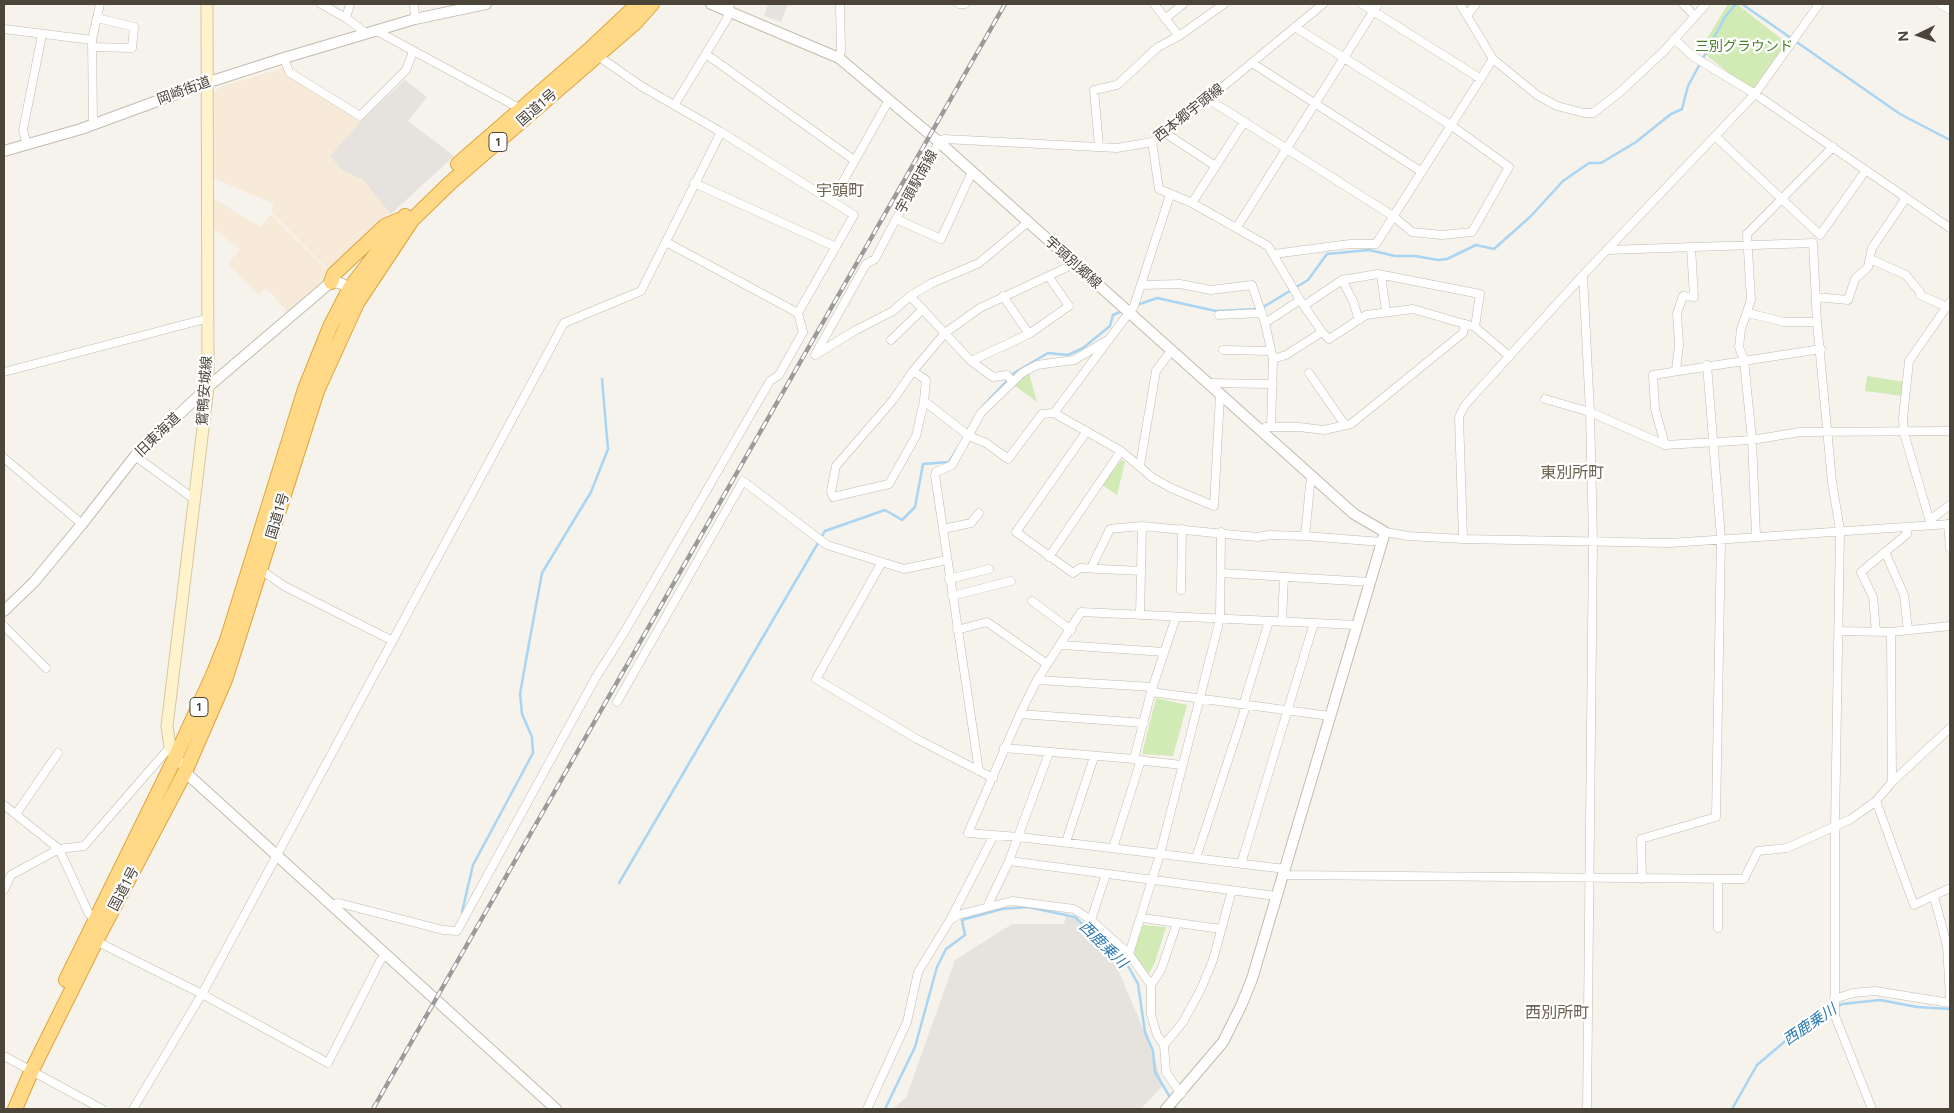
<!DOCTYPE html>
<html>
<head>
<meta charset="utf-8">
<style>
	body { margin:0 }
	#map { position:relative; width:1954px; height:1113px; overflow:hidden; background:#f6f3ec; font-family:Figtree,sans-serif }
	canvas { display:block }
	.frame { position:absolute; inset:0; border:5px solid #4b4439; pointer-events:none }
	.north { position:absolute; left:1894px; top:10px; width:50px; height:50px; -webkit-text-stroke:4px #fff; paint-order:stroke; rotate:266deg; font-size:14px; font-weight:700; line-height:20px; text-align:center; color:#4b4439 }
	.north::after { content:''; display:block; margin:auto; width:18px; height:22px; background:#4b4439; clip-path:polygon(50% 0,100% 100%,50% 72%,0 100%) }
</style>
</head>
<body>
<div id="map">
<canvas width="1954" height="1113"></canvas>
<div class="frame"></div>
<div class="north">N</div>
</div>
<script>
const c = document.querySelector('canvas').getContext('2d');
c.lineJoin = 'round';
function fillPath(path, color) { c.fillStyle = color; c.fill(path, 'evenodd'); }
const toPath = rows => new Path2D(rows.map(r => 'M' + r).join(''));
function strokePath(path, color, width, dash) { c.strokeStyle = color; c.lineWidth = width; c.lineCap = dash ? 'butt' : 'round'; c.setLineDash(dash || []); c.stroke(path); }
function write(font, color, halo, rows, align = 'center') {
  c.font = font + ' Figtree,"Noto Sans JP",sans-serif'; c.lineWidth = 4.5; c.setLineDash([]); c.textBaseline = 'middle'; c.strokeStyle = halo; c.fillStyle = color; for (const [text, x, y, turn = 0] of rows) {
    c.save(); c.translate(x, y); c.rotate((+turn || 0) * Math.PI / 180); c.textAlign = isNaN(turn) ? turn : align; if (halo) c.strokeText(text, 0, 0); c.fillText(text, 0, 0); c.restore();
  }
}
fillPath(toPath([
	[283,68,286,74,360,122,330,156,342,170,363,180,391,214,331,272,271,212,274,204,213,178,211,98,219,87],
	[211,197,260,227,271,215,328,271,322,277,324,281,289,313,266,288,258,295,228,264,240,249,211,227]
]), '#f7ead8');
fillPath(toPath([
	[405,80,427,97,408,121,454,156,391,214,363,180,342,170,330,156,360,122],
	[1066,915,1075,917,1108,946,1149,1043,1163,1085,1141,1109,892,1109,906,1098,955,960,1012,924,1064,924]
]), '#e6e2dd');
fillPath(toPath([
	[1728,4,1737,4,1789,45,1755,94,1700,50],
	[1029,373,1037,402,1014,385],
	[1867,376,1905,382,1903,396,1865,391],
	[1121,460,1125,462,1117,495,1102,485],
	[1156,698,1187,705,1173,756,1142,754],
	[1143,925,1166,927,1155,962,1149,974,1132,956]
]), '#d2eab5');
fillPath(toPath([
	[768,4,788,4,781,22,764,16]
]), '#e5e3e0');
strokePath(toPath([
	[1742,4,1900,114,1950,140],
	[1137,305,1157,298,1216,311,1260,309,1308,280,1327,254,1369,250,1395,256,1415,256,1438,260,1447,259,1476,245,1494,249,1531,216,1563,181,1589,163,1601,163,1636,142,1671,114,1682,109,1688,86,1725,17,1736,4],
	[983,406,1014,373,1048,353,1068,355,1083,348,1110,326,1113,315,1122,311],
	[619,883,825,531,885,510,902,520,915,507,923,464,949,462,957,449],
	[462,912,473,865,533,753,532,737,522,714,520,694,528,649,542,573,591,492,608,449,602,379],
	[1173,1104,1176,1109],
	[885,1109,915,1047,937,967,946,949,965,935,962,920,1002,909,1028,907,1075,917,1128,966,1138,984,1145,1032,1153,1051,1155,1072,1171,1099],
	[1732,1109,1757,1065,1790,1037,1842,1004,1880,1000,1917,1007,1950,1009]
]), '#a9d4f2', 2.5);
const minor = toPath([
	[321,4,346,18,366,33],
	[414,4,415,19],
	[959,4,965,4],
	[1154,4,1179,36],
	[1362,4,1481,79],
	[1460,4,1493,59,1537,95,1557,106,1584,113,1593,113,1619,93,1664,51,1706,4],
	[1683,4,1695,16],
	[1940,4,1950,10],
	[1467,15,1476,4],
	[346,18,350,4],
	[1165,19,1183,4],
	[4,29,92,40],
	[375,30,521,109],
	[1674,39,1694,57,1755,94,1950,228],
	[92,47,132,48,134,27,97,18],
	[706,54,854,160],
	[284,58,289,72,360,116,406,70,413,52],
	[839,58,841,51,840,4],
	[1252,63,1422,172],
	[1208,99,1393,216,1412,232,1442,235,1472,232,1509,167,1452,126,1295,27],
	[675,104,727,19,730,4],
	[93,124,92,40,100,4],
	[1165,133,1214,165],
	[1715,136,1820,235,1866,170],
	[1152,142,1159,189,1192,203,1268,246,1300,300,1322,332,1329,339,1366,315,1413,309,1475,327,1509,356],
	[27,145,23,130,42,35],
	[1099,146,1094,90,1117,85,1158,47,1179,36,1224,4],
	[972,172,941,239,896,219,939,142,944,139,1117,148,1152,142,1208,99,1323,4],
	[694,183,836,247],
	[832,201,889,100],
	[1192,203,1244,122],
	[896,219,875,259,866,264,815,355,856,330,893,311,910,296],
	[1237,227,1378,4],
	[666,242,798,313],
	[1607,250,1813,243,1817,322,1832,482,1840,530,1835,827,1835,1016,1872,1109],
	[1274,254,1350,244,1376,244,1493,59],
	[1870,259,1906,275,1920,292,1920,295,1947,307],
	[1381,275,1386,311],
	[1583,275,1590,412,1593,541,1587,1109],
	[1342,280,1353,301,1359,320],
	[1142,285,1180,284,1211,290,1252,285,1265,323,1273,359,1271,427],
	[1003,296,1029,334],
	[1816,297,1848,300,1855,279,1868,267,1872,248,1906,198],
	[1305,305,1342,280,1378,274,1480,294,1475,327],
	[1748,313,1784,322,1817,322],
	[1219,315,1262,313],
	[1265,323,1300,300],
	[891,340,923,309],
	[1223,350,1271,351],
	[1273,359,1286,355,1322,332],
	[971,361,1029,334,1069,306,1049,277],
	[1676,370,1679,345,1677,313,1683,296,1694,297,1691,247],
	[913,371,926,380,924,401,916,436,889,484,833,497,831,491,836,466,893,400,913,371,945,333,980,308,1074,264],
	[4,372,209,318],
	[1309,373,1345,425],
	[1012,381,1007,375,993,377,971,361,910,296,932,283,979,263,1027,223],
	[1208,383,1273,384],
	[1545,399,1590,412,1665,445,1752,440,1800,432,1950,431],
	[924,401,969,436,986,443,1008,459,1042,414,1054,413,1121,451,1153,478,1171,488,1214,506,1220,395],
	[1054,413,1134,306,1170,195],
	[1266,427,1299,427,1324,430,1351,424,1463,333,1465,324],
	[1087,431,1016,532,1073,573,1080,568,1141,571],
	[1665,445,1655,409,1653,375,1821,349],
	[135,456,194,499],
	[4,458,82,524],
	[1140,465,1156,371,1171,351],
	[1930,520,1950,505],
	[1948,524,1950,548],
	[1931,525,1904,433,1903,418,1909,361,1950,302],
	[943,529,971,523,979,513],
	[1385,532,1408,536,1463,539,1670,543,1950,524],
	[1756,535,1752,440,1744,360,1739,347,1741,329,1751,300,1747,234,1833,147],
	[1305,536,1311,476],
	[1463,539,1459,417,1465,405,1583,275,1755,94,1819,4],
	[1885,552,1904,595,1908,630],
	[1049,557,1121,451],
	[882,562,816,679,917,739,993,778],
	[1091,568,1110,529,1119,528,1142,526,1257,537,1270,535,1305,536,1382,542],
	[261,570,284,586,393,641],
	[1221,573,1370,582],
	[949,579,989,569],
	[1181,590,1182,529],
	[952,596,1011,581],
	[1032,601,1071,630],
	[1140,615,1142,526],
	[1282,622,1284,577],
	[4,626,46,668],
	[957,630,987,622,1047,664],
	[1839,631,1891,632,1892,782],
	[1876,632,1873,597,1861,572,1907,534,1906,527],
	[1891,632,1950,626],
	[1062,645,1164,652],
	[1037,680,1153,687],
	[1151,692,1330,716],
	[617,702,743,481,827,545,904,569,947,560],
	[1020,714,1144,723],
	[1004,748,1134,759,1151,692,1176,617],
	[1136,760,1182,765],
	[979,771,935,475,936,472,952,465,981,413,1022,373,1037,365,1074,360,1108,340],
	[1876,801,1914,905,1950,888],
	[4,805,59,849,89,914,96,920],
	[16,814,58,753],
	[1066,842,1094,757],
	[1113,848,1141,760],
	[1196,858,1244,712,1245,699,1269,621],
	[1009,861,1276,896],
	[1241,864,1314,623],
	[1285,869,1019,837,968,833,1020,714,1037,680,1081,612,1357,625],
	[1283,875,1744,879,1758,851,1787,848,1851,819,1876,801,1892,782,1950,728],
	[1642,879,1641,839,1716,817,1721,538,1707,365],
	[1718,880,1718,928],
	[4,890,11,875,59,849,84,846,170,747],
	[1934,897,1947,945],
	[331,905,339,903,443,930,457,931,596,677,625,631,770,381,779,375,803,332,798,313,854,215,721,132,641,86,598,56],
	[987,907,1009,861,1049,753],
	[1142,918,1221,929],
	[950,920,958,915,1012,901,1074,909,1091,920,1129,954,1151,985,1151,1014,1157,1035,1164,1045,1166,1072,1181,1094],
	[1091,920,1106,874],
	[96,941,202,994,328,1063,380,961,385,955],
	[1950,945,1947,945,1950,998],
	[1129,954,1160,854,1220,619,1221,532],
	[1151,985,1161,970,1177,923],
	[1834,999,1853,993,1875,991,1950,1003],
	[1164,1045,1183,1022,1201,989,1213,960,1232,890],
	[4,1056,102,1109],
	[133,1109,202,994,564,323,641,291,721,132],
	[867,1109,907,1022,918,972,950,920,994,835]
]);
const tertiary = toPath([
	[711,4,839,58,939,142,1354,514,1385,532,1252,979,1241,1006,1223,1042,1166,1109],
	[4,151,81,129,206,83,284,58,415,19,486,4],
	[4,611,34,582,82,524,135,456,208,387,331,282,340,283,355,291],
	[185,772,556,1109]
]);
const secondary = toPath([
	[179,762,170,747,167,726,208,387,207,4]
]);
const trunk = toPath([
	[458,164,589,50,638,4],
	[331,282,334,274,385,226,399,220],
	[66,980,176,756,213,675,227,640,305,389,330,327,350,288,405,216],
	[15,1109,32,1070,96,941,185,772,225,680,317,391,357,303,412,220,450,183,635,23,652,4]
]);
strokePath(minor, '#c2bbae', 9);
strokePath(tertiary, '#c2bbae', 12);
strokePath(secondary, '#d6c79b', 13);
strokePath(trunk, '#e0a43c', 16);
strokePath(minor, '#fff', 8);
strokePath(tertiary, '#fff', 10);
strokePath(secondary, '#fff3cd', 11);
strokePath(trunk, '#ffd985', 14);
const rail = toPath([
	[373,1109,1005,4]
]);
strokePath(rail, '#9a9a9a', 4.5);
strokePath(rail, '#fff', 2.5, [8]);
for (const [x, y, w] of [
	[498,142,18],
	[199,707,18]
]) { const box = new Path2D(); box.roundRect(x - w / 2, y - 9.5, w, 19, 4); c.fillStyle = '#fff'; c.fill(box); strokePath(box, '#4b4439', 1); }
write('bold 12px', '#4b4439', null, [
	["1",498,142],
	["1",199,707]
]);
write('14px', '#4a7f2a', '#fff', [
	["三別グラウンド",1744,47]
]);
write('14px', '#4b4439', '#fff', [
	["岡崎街道",184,91,-20],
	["国道1号",537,108,-41],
	["西本郷宇頭線",1189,113,-38],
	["宇頭駅南線",917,182,-61],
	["宇頭別郷線",1073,263,42],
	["鴛鴨安城線",205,391,-86],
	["旧東海道",158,435,-44],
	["国道1号",278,516,-73],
	["国道1号",124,889,-62]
]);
write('italic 15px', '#2e7ab2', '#fff', [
	["西鹿乗川",1103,945,44],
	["西鹿乗川",1810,1025,-34]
]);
write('16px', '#6e6250', '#fff', [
	["宇頭町",840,191],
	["東別所町",1572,473],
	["西別所町",1557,1013]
]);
</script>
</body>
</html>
